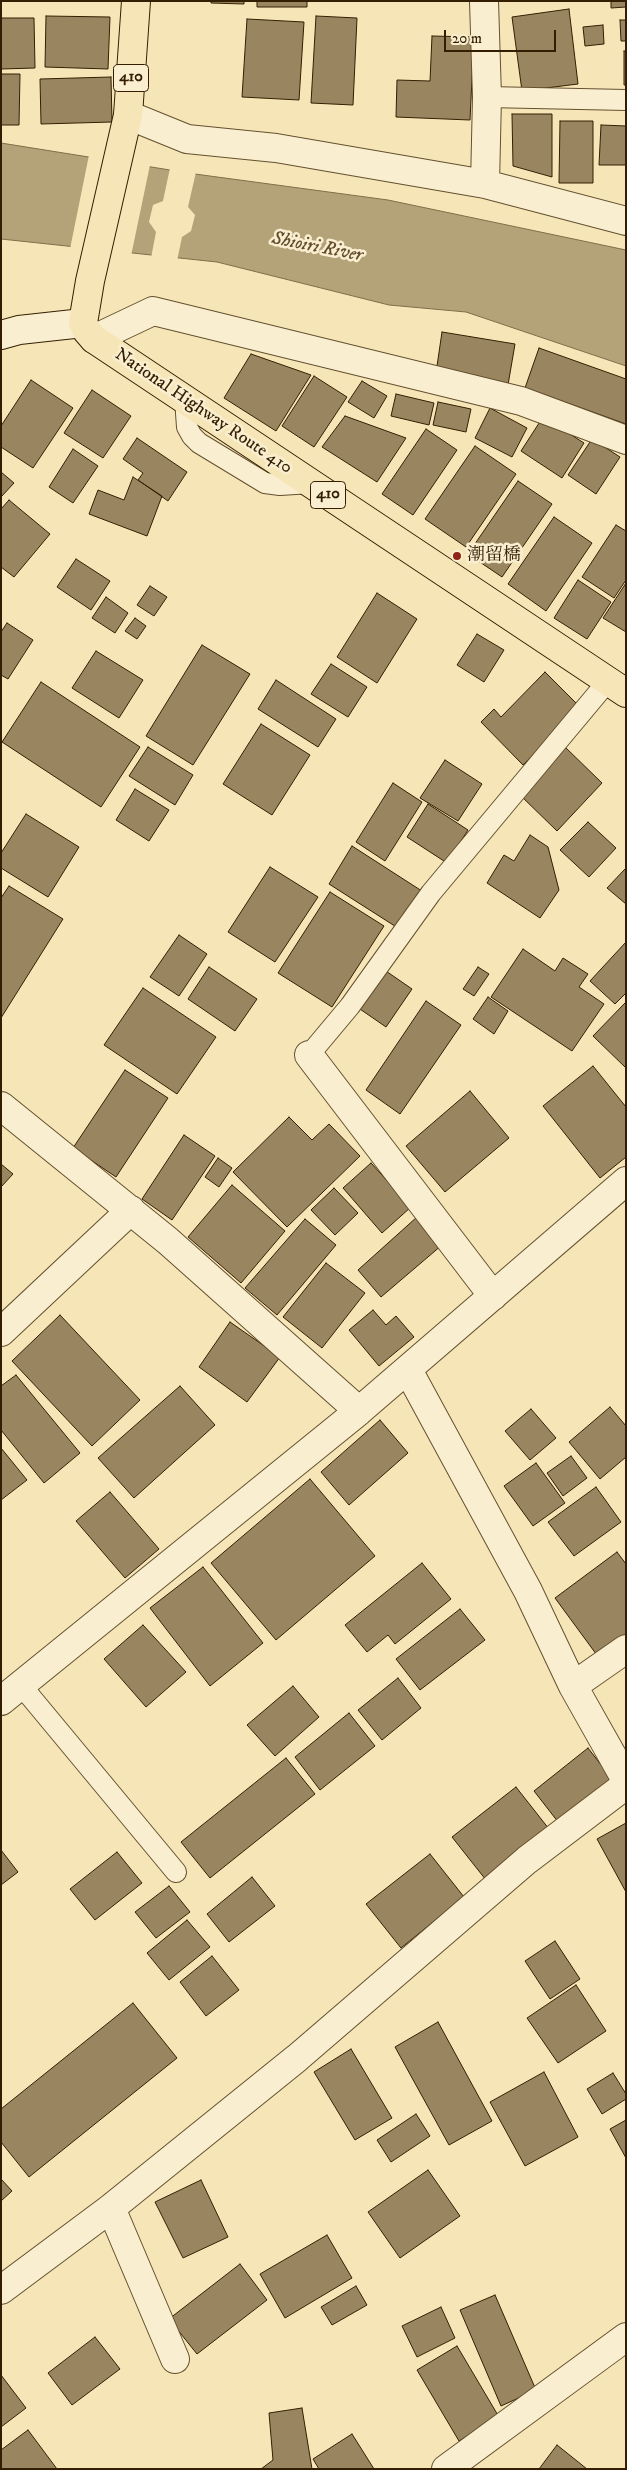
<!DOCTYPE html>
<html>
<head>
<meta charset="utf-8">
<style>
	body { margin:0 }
	#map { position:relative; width:627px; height:2470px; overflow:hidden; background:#f6e6b7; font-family:"IM FELL DW Pica",serif }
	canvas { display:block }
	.frame { position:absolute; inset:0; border:2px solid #341e02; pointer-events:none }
	.scale { position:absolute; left:444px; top:30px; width:112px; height:22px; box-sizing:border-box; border:2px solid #341e02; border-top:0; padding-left:6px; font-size:15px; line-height:18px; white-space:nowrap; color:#341e02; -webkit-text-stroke:4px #f9efd0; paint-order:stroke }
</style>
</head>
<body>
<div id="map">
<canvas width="627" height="2470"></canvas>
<div class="frame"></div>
<div class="scale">20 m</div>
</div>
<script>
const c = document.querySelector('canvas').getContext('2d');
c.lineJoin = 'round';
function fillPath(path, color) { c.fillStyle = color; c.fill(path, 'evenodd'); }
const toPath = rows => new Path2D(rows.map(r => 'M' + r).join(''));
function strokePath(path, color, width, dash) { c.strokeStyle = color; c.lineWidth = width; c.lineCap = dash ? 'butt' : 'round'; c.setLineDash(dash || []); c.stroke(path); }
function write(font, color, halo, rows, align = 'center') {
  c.font = font + ' "IM FELL DW Pica","Noto Serif JP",serif'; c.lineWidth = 5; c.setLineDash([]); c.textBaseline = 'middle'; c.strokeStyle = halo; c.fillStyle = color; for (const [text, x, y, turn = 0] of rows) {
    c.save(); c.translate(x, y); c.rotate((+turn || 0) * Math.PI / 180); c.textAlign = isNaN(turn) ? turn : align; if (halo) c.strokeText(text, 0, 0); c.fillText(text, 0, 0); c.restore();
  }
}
const water = toPath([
	[1,143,195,174,388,200,626,250,626,366,466,312,389,305,217,262,1,239,1,143]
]);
fillPath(water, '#b4a279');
strokePath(water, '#816d49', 1);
fillPath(toPath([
	[89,155,150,165,131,256,70,249],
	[170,168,196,172,188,207,195,215,191,231,182,237,177,261,151,258,156,232,149,222,153,205,163,201]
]), '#f6e6b7');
const building = toPath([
	[211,1,244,1,244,4,211,3,211,1],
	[257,1,307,1,307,7,257,7,257,1],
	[611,1,626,1,626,7,611,8,611,1],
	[569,9,578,84,522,91,512,17,569,9],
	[46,16,110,17,108,69,45,67,46,16],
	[316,16,357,18,353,105,311,103,316,16],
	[1,18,34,18,35,68,1,69,1,18],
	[247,19,304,22,299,100,242,97,247,19],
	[620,20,626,20,626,41,621,41,620,20],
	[603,25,604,44,585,46,583,27,603,25],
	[432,36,474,37,470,120,396,117,397,80,430,81,432,36],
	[624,51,626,51,626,85,624,85,624,51],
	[1,74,20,74,19,125,1,125,1,74],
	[111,77,112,122,41,124,40,79,111,77],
	[512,114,552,114,552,177,513,166,512,114],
	[560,121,593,121,593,183,559,183,560,121],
	[601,125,626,126,626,165,599,165,601,125],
	[442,332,515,344,508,385,436,373,442,332],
	[539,348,626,379,626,424,525,388,539,348],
	[251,354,311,375,276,431,224,398,251,354],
	[314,376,347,397,314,447,282,426,314,376],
	[31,380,73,408,33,468,1,447,1,426,31,380],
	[362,381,387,396,374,418,348,402,362,381],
	[92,390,131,416,103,458,64,433,92,390],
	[396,394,434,403,429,425,391,416,396,394],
	[438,402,471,409,466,432,433,425,438,402],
	[490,408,527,428,512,457,475,438,490,408],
	[345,416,406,438,377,482,322,447,345,416],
	[543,417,584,443,562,478,521,451,543,417],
	[426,429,457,450,413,515,382,494,426,429],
	[137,438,187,472,168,501,138,480,143,473,123,459,137,438],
	[592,439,620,457,596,494,568,475,592,439],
	[475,446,516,474,466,547,425,519,475,446],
	[73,449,98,466,73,503,49,487,73,449],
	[1,472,14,483,1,497,1,472],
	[133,477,162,496,147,536,89,514,98,490,124,500,133,477],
	[518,481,552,504,502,577,468,554,518,481],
	[9,500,50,534,14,577,1,567,1,509,9,500],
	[554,517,592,543,546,611,508,584,554,517],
	[616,525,626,531,626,580,614,598,582,577,616,525],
	[76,559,110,581,91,610,57,587,76,559],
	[578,580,611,602,587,639,554,618,578,580],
	[626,583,626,632,603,618,626,583],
	[150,586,167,597,154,616,137,605,150,586],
	[377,593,417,619,377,683,337,657,377,593],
	[106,597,128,613,115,633,92,618,106,597],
	[135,618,146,626,137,639,125,631,135,618],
	[7,623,33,640,8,679,1,675,1,632,7,623],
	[477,634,504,650,484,682,457,665,477,634],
	[202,645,250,674,193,765,146,736,202,645],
	[96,651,143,680,119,718,72,688,96,651],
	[331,664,367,687,348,717,311,694,331,664],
	[545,672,580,707,523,765,481,722,494,709,501,717,545,672],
	[276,680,336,719,318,747,258,709,276,680],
	[41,682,140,747,101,807,2,742,41,682],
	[261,724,310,755,272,815,223,784,261,724],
	[564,746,602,783,557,831,519,794,564,746],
	[148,747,193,775,175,805,129,776,148,747],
	[445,760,482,784,458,821,420,798,445,760],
	[393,783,422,802,385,861,356,842,393,783],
	[135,789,169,810,149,841,116,820,135,789],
	[428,804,468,830,447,863,407,837,428,804],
	[26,814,79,847,48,897,1,868,1,853,26,814],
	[588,822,616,848,589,877,560,850,588,822],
	[530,835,548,847,559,890,540,918,487,883,504,855,514,861,530,835],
	[352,846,425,893,401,930,329,884,352,846],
	[270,867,318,897,275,962,228,932,270,867],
	[626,868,626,904,607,888,626,868],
	[9,886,63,919,1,1018,1,898,9,886],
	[330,892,384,926,332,1007,278,973,330,892],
	[179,935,207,954,179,996,150,977,179,935],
	[626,942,626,993,615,1004,590,981,626,942],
	[523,949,555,971,563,958,588,974,579,987,604,1004,572,1051,491,997,523,949],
	[209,967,257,999,235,1031,188,999,209,967],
	[478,967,489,974,474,996,463,989,478,967],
	[383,969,412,989,386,1027,357,1007,383,969],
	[143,988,216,1037,177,1094,104,1045,143,988],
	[488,997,508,1011,494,1034,473,1019,488,997],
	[426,1001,461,1025,400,1114,366,1090,426,1001],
	[626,1002,626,1068,593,1036,626,1002],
	[593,1066,626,1107,626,1157,600,1178,543,1106,593,1066],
	[125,1070,168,1098,116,1177,73,1148,125,1070],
	[470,1091,509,1138,445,1192,406,1146,470,1091],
	[289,1117,312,1140,329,1124,360,1156,287,1227,233,1172,289,1117],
	[184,1135,215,1156,172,1220,142,1199,184,1135],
	[218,1158,232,1168,219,1187,205,1177,218,1158],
	[371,1163,411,1207,382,1233,343,1188,371,1163],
	[1,1164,13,1174,1,1187,1,1164],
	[232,1185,285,1231,241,1283,188,1237,232,1185],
	[334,1188,358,1213,335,1235,311,1210,334,1188],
	[417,1217,442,1245,381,1297,358,1270,417,1217],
	[305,1219,336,1245,277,1315,245,1288,305,1219],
	[326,1263,365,1293,322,1348,283,1317,326,1263],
	[373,1310,386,1325,396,1316,414,1337,379,1366,349,1330,373,1310],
	[60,1315,140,1400,92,1446,12,1361,60,1315],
	[230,1322,280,1357,247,1402,199,1367,230,1322],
	[16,1375,80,1453,44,1483,1,1430,1,1386,16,1375],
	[180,1386,215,1425,134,1498,98,1458,180,1386],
	[610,1407,626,1426,626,1457,600,1479,569,1442,610,1407],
	[531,1409,556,1438,530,1460,505,1431,531,1409],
	[380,1420,408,1453,349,1505,321,1472,380,1420],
	[1,1448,27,1480,1,1500,1,1448],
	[571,1456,587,1478,563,1496,547,1473,571,1456],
	[536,1463,565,1503,533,1526,504,1486,536,1463],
	[310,1479,375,1556,276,1640,211,1563,310,1479],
	[596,1487,621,1522,574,1556,548,1522,596,1487],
	[110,1492,159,1549,125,1578,76,1521,110,1492],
	[617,1552,626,1564,626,1645,602,1662,555,1598,617,1552],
	[422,1563,451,1599,395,1644,388,1635,367,1652,345,1625,422,1563],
	[203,1567,263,1643,210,1686,150,1608,203,1567],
	[460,1609,485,1640,420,1690,396,1659,460,1609],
	[143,1625,186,1672,146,1707,104,1659,143,1625],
	[398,1678,421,1708,382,1740,358,1710,398,1678],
	[293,1686,319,1717,275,1756,247,1725,293,1686],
	[349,1713,375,1746,320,1790,295,1757,349,1713],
	[588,1748,616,1784,562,1827,534,1791,588,1748],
	[286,1758,315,1794,210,1878,181,1842,286,1758],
	[516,1787,549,1829,486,1880,452,1837,516,1787],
	[626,1823,626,1892,597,1839,626,1823],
	[1,1850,18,1872,1,1885,1,1850],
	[117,1852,142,1883,95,1920,70,1889,117,1852],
	[430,1854,464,1897,401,1948,366,1904,430,1854],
	[252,1877,275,1906,229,1942,207,1914,252,1877],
	[169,1886,190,1912,156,1938,135,1912,169,1886],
	[187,1920,210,1947,169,1980,147,1953,187,1920],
	[555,1941,580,1979,550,1999,525,1961,555,1941],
	[212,1956,239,1990,206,2016,180,1982,212,1956],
	[576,1985,606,2031,558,2063,527,2018,576,1985],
	[133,2003,177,2058,29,2177,1,2142,1,2109,133,2003],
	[438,2022,492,2121,449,2145,395,2047,438,2022],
	[351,2049,392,2118,355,2140,314,2072,351,2049],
	[544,2072,578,2137,525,2166,490,2102,544,2072],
	[613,2073,626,2094,626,2099,602,2114,587,2089,613,2073],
	[416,2114,430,2136,391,2162,377,2140,416,2114],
	[626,2120,626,2158,610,2129,626,2120],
	[428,2170,460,2216,400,2258,368,2212,428,2170],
	[1,2179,12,2191,1,2201,1,2179],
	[201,2180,228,2237,183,2258,155,2202,201,2180],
	[327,2235,352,2278,285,2318,260,2274,327,2235],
	[240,2264,267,2300,197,2354,169,2319,240,2264],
	[356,2286,367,2305,332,2325,321,2307,356,2286],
	[495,2295,536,2390,501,2406,460,2310,495,2295],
	[441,2307,455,2338,417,2357,402,2326,441,2307],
	[95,2337,120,2369,72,2405,48,2373,95,2337],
	[457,2346,499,2417,459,2441,417,2370,457,2346],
	[1,2375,26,2408,1,2427,1,2375],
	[302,2408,312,2469,261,2469,273,2460,269,2413,302,2408],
	[28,2430,57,2469,1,2469,1,2450,28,2430],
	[352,2434,374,2469,319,2469,313,2459,352,2434],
	[557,2445,587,2469,539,2469,557,2445]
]);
fillPath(building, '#998660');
strokePath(building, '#341e02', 1);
const lane = toPath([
	[487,97,626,100],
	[185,399,187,427,192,436,199,443,265,483,280,485,311,483],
	[309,1055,350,1006,431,893,608,681],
	[20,1684,176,1872]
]);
const street = toPath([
	[484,1,487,97,485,184],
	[128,115,187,139,276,148,485,184,626,221],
	[94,339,153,311,521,401,626,440],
	[309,1055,493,1296],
	[1,1106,168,1241,359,1411],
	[1,1332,131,1210],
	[408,1370,528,1591,573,1686,626,1780],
	[573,1686,626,1649],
	[1,1701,359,1411,626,1181],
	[111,2208,175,2359],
	[1,2290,111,2208,297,2058,527,1860,626,1785],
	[446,2469,626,2337]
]);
const secondary = toPath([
	[1,335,19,330,83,323]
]);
const highway = toPath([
	[136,1,128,115,90,281,83,323,87,331,94,339,626,693]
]);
strokePath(lane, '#64502f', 22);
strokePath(street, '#64502f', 30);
strokePath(secondary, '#341e02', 30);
strokePath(highway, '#341e02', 30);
strokePath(lane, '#f9efd0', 20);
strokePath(street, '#f9efd0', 28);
strokePath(secondary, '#f9efd0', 28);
strokePath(highway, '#f6e6b7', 28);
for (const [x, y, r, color] of [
	[457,556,5,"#8f2418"]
]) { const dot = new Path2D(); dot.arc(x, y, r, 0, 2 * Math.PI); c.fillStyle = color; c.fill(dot); strokePath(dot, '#f9efd0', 2); }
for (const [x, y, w] of [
	[131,78,35],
	[328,495,35]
]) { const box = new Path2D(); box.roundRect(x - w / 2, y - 13.5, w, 27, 4); c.fillStyle = '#f9efd0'; c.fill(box); strokePath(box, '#341e02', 1); }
write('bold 16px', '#341e02', null, [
	["410",131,78],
	["410",328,495]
]);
write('18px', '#341e02', '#f9efd0', [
	["National Highway Route 410",203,412,34]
]);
write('18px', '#341e02', '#f9efd0', [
	["潮留橋",467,556]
], 'left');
write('italic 19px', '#614c2c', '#f9efd0', [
	["Shioiri River",317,248,11]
]);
</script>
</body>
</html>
